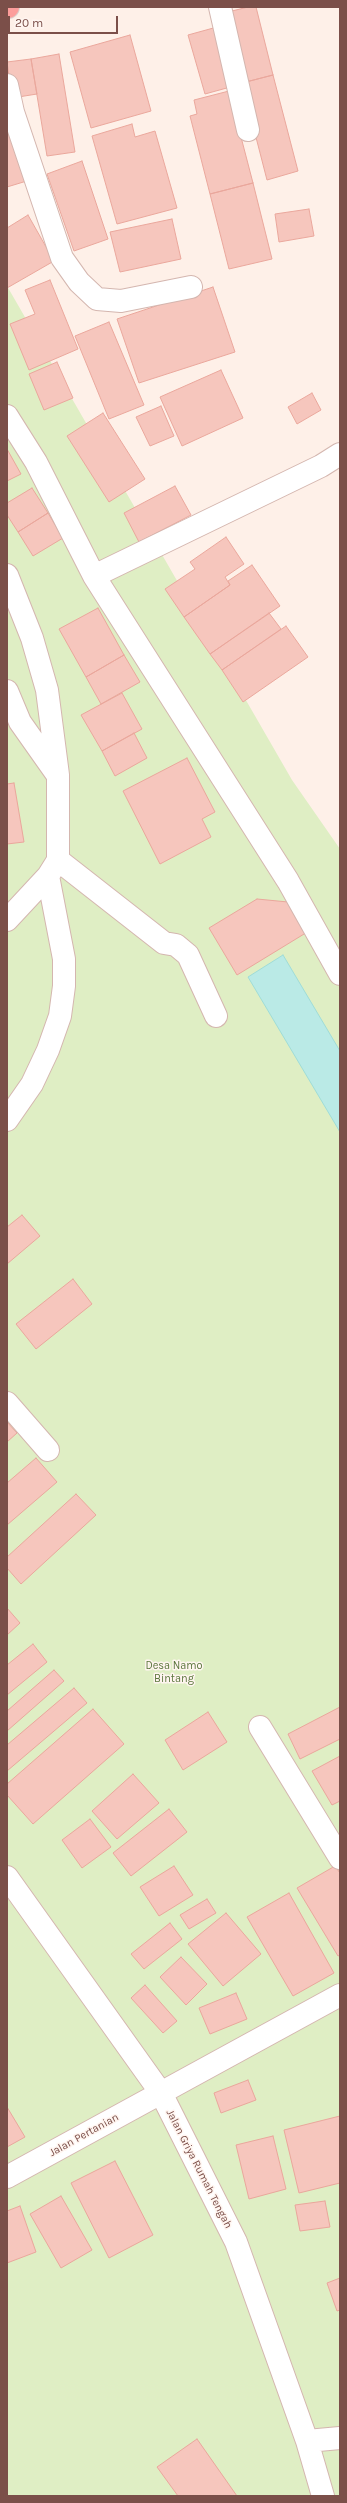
<!DOCTYPE html>
<html>
<head>
<meta charset="utf-8">
<style>
	body { margin:0 }
	#map { position:relative; width:347px; height:2503px; overflow:hidden; background:#fef0e8; font-family:Karla,sans-serif }
	canvas { display:block }
	.frame { position:absolute; inset:0; border:8px solid #7b4f49; pointer-events:none }
	.scale { position:absolute; left:8px; top:16px; width:110px; height:18px; box-sizing:border-box; border:2px solid #7b4f49; border-top:0; padding-left:5px; font-size:12px; line-height:14px; white-space:nowrap; color:#7b4f49; -webkit-text-stroke:3px #fff5f0; paint-order:stroke }
</style>
</head>
<body>
<div id="map">
<canvas width="347" height="2503"></canvas>
<div class="frame"></div>
<div class="scale">20 m</div>
</div>
<script>
const c = document.querySelector('canvas').getContext('2d');
c.lineJoin = 'round';
function fillPath(path, color) { c.fillStyle = color; c.fill(path, 'evenodd'); }
const toPath = rows => new Path2D(rows.map(r => 'M' + r).join(''));
function strokePath(path, color, width, dash) { c.strokeStyle = color; c.lineWidth = width; c.lineCap = dash ? 'butt' : 'round'; c.setLineDash(dash || []); c.stroke(path); }
function write(font, color, halo, rows, align = 'center') {
  c.font = font + ' Karla,sans-serif'; c.lineWidth = 3; c.setLineDash([]); c.textBaseline = 'middle'; c.strokeStyle = halo; c.fillStyle = color; for (const [text, x, y, turn = 0] of rows) {
    c.save(); c.translate(x, y); c.rotate((+turn || 0) * Math.PI / 180); c.textAlign = isNaN(turn) ? turn : align; if (halo) c.strokeText(text, 0, 0); c.fillText(text, 0, 0); c.restore();
  }
}
fillPath(toPath([
	[7,286,292,780,340,849,340,2496,7,2496]
]), '#dfeec4');
const water = toPath([
	[283,955,340,1051,340,1132,248,977,283,955]
]);
fillPath(water, '#baeae6');
strokePath(water, '#9fddd8', 1);
const building = toPath([
	[248,7,256,7,273,75,242,83,224,13,248,7],
	[217,27,234,86,205,94,188,35,217,27],
	[130,35,151,111,91,128,70,52,130,35],
	[59,54,75,152,47,156,31,59,59,54],
	[31,59,37,94,12,98,7,62,31,59],
	[273,75,298,171,267,180,242,83,273,75],
	[229,91,253,183,210,194,190,116,197,114,194,100,229,91],
	[7,99,30,180,7,187,7,99],
	[132,124,135,137,155,131,177,208,117,224,92,136,132,124],
	[82,161,108,239,74,251,47,174,82,161],
	[253,183,272,259,229,269,210,194,253,183],
	[309,209,314,236,279,242,275,214,309,209],
	[28,215,54,261,7,288,7,228,28,215],
	[172,219,181,259,120,272,110,232,172,219],
	[50,280,78,349,29,370,10,324,35,314,25,290,50,280],
	[213,287,235,352,139,383,117,319,213,287],
	[109,322,144,405,109,419,75,336,109,322],
	[57,362,73,398,44,410,29,374,57,362],
	[221,370,243,418,182,446,160,397,221,370],
	[312,393,321,410,297,424,288,407,312,393],
	[161,406,174,436,150,446,136,417,161,406],
	[103,413,145,479,109,502,67,436,103,413],
	[7,449,21,474,7,481,7,449],
	[175,486,191,515,139,542,124,513,175,486],
	[32,488,48,513,18,532,7,515,7,503,32,488],
	[48,513,63,538,33,556,18,532,48,513],
	[226,537,244,564,225,577,230,585,184,617,165,589,195,569,190,562,226,537],
	[252,565,280,606,210,654,184,617,230,585,228,581,252,565],
	[98,608,124,655,86,677,59,629,98,608],
	[269,613,281,629,222,670,210,654,269,613],
	[286,626,308,657,243,702,222,670,286,626],
	[124,655,140,682,101,704,86,677,124,655],
	[122,693,142,729,102,751,81,715,122,693],
	[134,733,147,758,115,776,102,751,134,733],
	[187,758,215,812,202,819,211,837,160,864,123,791,187,758],
	[14,783,24,842,7,844,7,784,14,783],
	[257,899,288,902,309,931,237,975,209,928,257,899],
	[22,1215,40,1236,7,1264,7,1227,22,1215],
	[73,1279,92,1304,36,1349,16,1324,73,1279],
	[7,1422,17,1433,7,1442,7,1422],
	[36,1458,57,1482,7,1525,7,1483,36,1458],
	[76,1494,96,1515,21,1584,7,1568,7,1557,76,1494],
	[7,1608,20,1623,7,1635,7,1608],
	[33,1644,47,1662,7,1695,7,1665,33,1644],
	[54,1670,64,1681,7,1731,7,1711,54,1670],
	[74,1688,87,1703,7,1771,7,1745,74,1688],
	[340,1707,340,1739,300,1759,288,1734,340,1707],
	[93,1709,124,1744,33,1824,7,1795,7,1784,93,1709],
	[208,1712,227,1742,183,1770,165,1740,208,1712],
	[340,1756,340,1801,332,1805,312,1771,340,1756],
	[133,1774,159,1803,117,1839,92,1811,133,1774],
	[169,1809,187,1832,131,1876,113,1853,169,1809],
	[90,1819,111,1847,82,1868,62,1840,90,1819],
	[174,1866,193,1895,159,1916,140,1887,174,1866],
	[335,1866,340,1873,340,1955,338,1956,297,1888,335,1866],
	[289,1893,334,1973,293,1996,247,1917,289,1893],
	[207,1899,216,1913,189,1929,180,1915,207,1899],
	[226,1913,261,1954,223,1986,188,1944,226,1913],
	[170,1923,182,1939,144,1969,131,1954,170,1923],
	[181,1957,207,1984,186,2005,160,1977,181,1957],
	[145,1985,177,2021,163,2033,131,1998,145,1985],
	[236,1993,247,2019,210,2034,199,2008,236,1993],
	[248,2080,256,2100,221,2113,214,2093,248,2080],
	[7,2107,25,2137,7,2147,7,2107],
	[340,2116,340,2183,299,2193,284,2130,340,2116],
	[273,2136,286,2189,249,2199,236,2145,273,2136],
	[115,2161,153,2235,109,2258,71,2183,115,2161],
	[61,2196,92,2250,61,2268,30,2214,61,2196],
	[325,2201,330,2227,300,2231,295,2205,325,2201],
	[20,2206,36,2252,7,2263,7,2211,20,2206],
	[340,2278,340,2310,337,2311,327,2283,340,2278],
	[197,2439,237,2496,178,2496,157,2467,197,2439]
]);
fillPath(building, '#f6c6bd');
strokePath(building, '#eaa79c', 1);
const minor = toPath([
	[220,7,248,130],
	[7,85,13,112,62,258,79,282,97,299,121,301,191,287],
	[7,416,36,462,94,576,288,881,340,974],
	[7,575,32,638,47,690,58,775,58,860,48,876,7,920],
	[94,576,321,466,340,454],
	[7,691,20,722,56,773],
	[58,860,164,943,176,945,188,955,216,1016],
	[7,1120,32,1084,48,1050,60,1016,64,986,64,959,48,876],
	[7,1403,48,1450],
	[260,1727,340,1858],
	[7,1877,161,2093,236,2242,307,2441,323,2496],
	[7,2177,340,1995],
	[307,2441,340,2438]
]);
const highway = toPath([
	[7,7,8,7]
]);
strokePath(minor, '#d4b6af', 24);
strokePath(highway, '#dacecc', 24);
strokePath(minor, '#fff', 22);
strokePath(highway, '#fc9d9b', 22);
write('11px', '#5a753b', '#fff5f0', [
	["Desa Namo",174,1666],
	["Bintang",174,1679]
]);
write('11px', '#7b4f49', '#fff5f0', [
	["Jalan Pertanian",84,2135,-29],
	["Jalan Griya Rumah Tengah",199,2169,63]
]);
</script>
</body>
</html>
